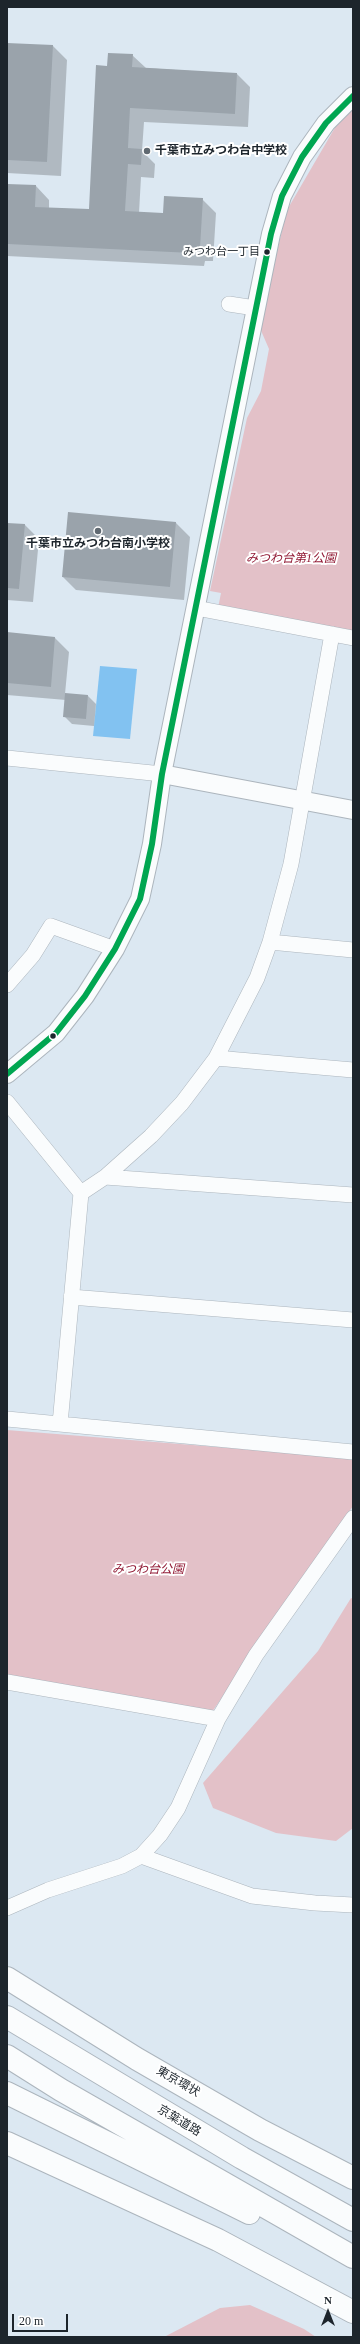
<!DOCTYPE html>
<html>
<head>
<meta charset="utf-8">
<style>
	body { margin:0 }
	#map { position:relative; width:360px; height:2344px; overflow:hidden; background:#dce8f2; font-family:"Times New Roman",serif }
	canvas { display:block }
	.frame { position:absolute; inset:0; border:8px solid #1d252c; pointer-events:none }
	.north { position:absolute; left:308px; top:2292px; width:40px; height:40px; -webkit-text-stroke:3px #fff; paint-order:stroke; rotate:0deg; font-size:11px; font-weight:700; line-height:16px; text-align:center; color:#1d252c }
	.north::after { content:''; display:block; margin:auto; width:14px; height:18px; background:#1d252c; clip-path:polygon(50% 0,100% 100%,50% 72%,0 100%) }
	.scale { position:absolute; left:12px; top:2314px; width:56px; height:18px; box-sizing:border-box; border:2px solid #1d252c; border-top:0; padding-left:5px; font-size:12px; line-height:14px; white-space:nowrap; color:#1d252c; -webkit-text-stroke:3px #fff; paint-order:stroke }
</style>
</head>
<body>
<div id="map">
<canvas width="360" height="2344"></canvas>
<div class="frame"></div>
<div class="north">N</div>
<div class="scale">20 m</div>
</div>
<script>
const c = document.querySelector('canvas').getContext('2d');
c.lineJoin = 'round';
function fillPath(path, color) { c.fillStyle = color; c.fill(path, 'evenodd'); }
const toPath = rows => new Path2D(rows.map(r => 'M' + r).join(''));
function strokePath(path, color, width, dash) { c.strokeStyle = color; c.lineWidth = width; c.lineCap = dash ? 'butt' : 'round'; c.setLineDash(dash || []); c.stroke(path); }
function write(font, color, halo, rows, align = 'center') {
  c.font = font + ' "Times New Roman","Noto Sans JP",serif'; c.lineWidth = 4; c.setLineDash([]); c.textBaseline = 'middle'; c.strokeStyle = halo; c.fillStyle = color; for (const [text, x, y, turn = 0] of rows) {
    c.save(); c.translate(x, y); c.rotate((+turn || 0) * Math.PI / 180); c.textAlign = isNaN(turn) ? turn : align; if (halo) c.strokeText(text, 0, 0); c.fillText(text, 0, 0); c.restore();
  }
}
fillPath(toPath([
	[353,108,353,634,218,608,221,593,210,591,247,418,261,391,269,349,259,326,287,210,340,119],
	[7,1430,353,1458,353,1506,212,1712,7,1676],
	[351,1598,353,1599,353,1828,336,1841,276,1833,213,1808,203,1783,318,1651],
	[250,2305,304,2329,316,2337,164,2337,220,2308]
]), '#e3c1c8');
fillPath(toPath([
	[100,666,137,669,130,739,93,736]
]), '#82c2f1');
fillPath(toPath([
	[7,44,53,46,67,60,61,176,7,173],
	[132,55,146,68,237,74,250,87,248,127,144,122,142,151,155,164,154,178,141,177,139,213,164,214,202,199,216,213,213,261,205,261,204,266,7,256,7,185,36,186,49,200,49,208,90,210,108,67],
	[69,513,176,523,190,537,184,600,76,590,63,577],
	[7,524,25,525,39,539,33,602,7,600],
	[7,633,55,638,69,652,65,694,88,696,96,704,94,726,72,724,64,716,66,700,7,695]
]), '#0003');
fillPath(toPath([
	[7,43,53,45,47,162,7,160],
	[108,53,133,54,132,67,237,73,235,114,130,108,128,148,142,149,141,165,128,164,125,211,163,213,164,196,203,198,200,248,191,248,191,253,7,244,7,184,36,185,35,207,89,209,96,65,107,66],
	[68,512,176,522,170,587,62,577],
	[7,523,25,524,19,589,7,588],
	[7,632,55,637,51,687,7,683],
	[65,693,88,695,86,719,63,717]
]), '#9aa3ab');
const minor = toPath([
	[229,304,255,308],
	[196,608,353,638],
	[7,758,162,774],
	[270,942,353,950],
	[7,985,33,955,51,926,115,949],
	[216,1058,353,1070],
	[7,1102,81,1193,60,1424],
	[105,1177,353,1195],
	[81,1193,105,1177,151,1136,182,1103,216,1058,257,978,270,942,291,864,332,634],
	[71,1297,353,1320],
	[7,1419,353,1452],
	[7,1682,218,1719],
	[141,1856,252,1896,315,1903,353,1905],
	[7,1908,48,1890,122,1866,141,1856,160,1835,178,1808,218,1719,256,1655,353,1518]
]);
const tertiary = toPath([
	[162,774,353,810],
	[7,1074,56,1033,85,996,115,949,140,899,152,844,162,774,271,234,282,196,302,157,326,123,353,96]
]);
const trunk = toPath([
	[7,1978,137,2059,260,2130,353,2178],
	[7,2143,218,2240,353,2312]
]);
const motorway = toPath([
	[7,2017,242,2158,353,2220],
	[7,2056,61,2090,353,2257],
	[7,2093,249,2213]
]);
strokePath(minor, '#acb5bd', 16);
strokePath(tertiary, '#acb5bd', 20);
strokePath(trunk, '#acb5bd', 24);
strokePath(motorway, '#acb5bd', 24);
strokePath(minor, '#fafcfd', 15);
strokePath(tertiary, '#fafcfd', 18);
strokePath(trunk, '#fafcfd', 22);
strokePath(motorway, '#fafcfd', 22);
strokePath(toPath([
	[7,1074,56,1033,85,996,115,949,140,899,152,844,162,774,271,234,282,196,302,157,326,123,353,96]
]), '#00a651', 6);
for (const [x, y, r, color] of [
	[147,151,4,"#606971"],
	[267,252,3.5,"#1d252c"],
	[98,531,4,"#606971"],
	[53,1036,3.5,"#1d252c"]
]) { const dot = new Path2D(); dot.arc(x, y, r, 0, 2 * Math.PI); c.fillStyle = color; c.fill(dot); strokePath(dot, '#fff', 1.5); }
write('11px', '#1d252c', '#fff', [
	["みつわ台一丁目",260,252]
], 'right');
write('bold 12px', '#1d252c', '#fff', [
	["千葉市立みつわ台中学校",155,151],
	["千葉市立みつわ台南小学校",98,544,"center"]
], 'left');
write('italic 12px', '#911934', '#fff', [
	["みつわ台第1公園",291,559],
	["みつわ台公園",148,1570]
]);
write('12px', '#1d252c', '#fff', [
	["東京環状",178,2082,30],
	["京葉道路",179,2121,31]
]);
</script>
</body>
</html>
